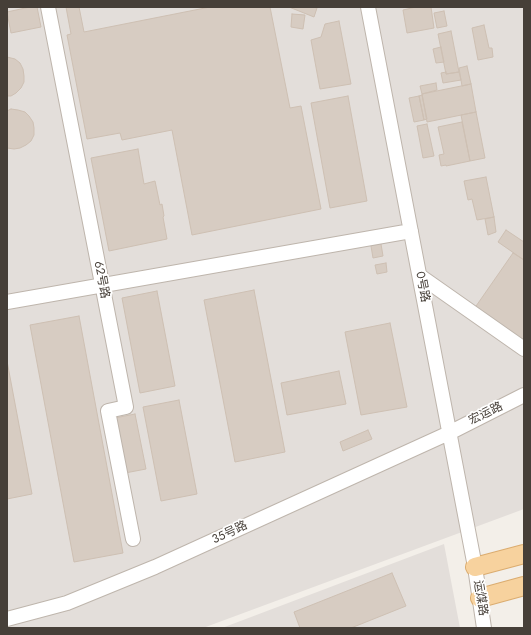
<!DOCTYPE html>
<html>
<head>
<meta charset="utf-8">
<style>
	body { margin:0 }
	#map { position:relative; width:531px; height:635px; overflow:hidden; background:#f3efe9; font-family:Jost,sans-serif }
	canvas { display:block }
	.frame { position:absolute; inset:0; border:8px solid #463f38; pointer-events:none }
</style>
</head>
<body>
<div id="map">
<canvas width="531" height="635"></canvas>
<div class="frame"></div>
</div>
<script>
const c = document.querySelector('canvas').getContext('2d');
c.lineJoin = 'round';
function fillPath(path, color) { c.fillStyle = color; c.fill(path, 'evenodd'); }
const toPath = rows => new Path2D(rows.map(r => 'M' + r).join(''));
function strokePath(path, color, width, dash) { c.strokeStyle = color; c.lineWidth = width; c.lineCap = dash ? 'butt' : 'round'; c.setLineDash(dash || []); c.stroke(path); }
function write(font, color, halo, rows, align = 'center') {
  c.font = font + ' Jost,"Noto Sans SC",sans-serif'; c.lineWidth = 3.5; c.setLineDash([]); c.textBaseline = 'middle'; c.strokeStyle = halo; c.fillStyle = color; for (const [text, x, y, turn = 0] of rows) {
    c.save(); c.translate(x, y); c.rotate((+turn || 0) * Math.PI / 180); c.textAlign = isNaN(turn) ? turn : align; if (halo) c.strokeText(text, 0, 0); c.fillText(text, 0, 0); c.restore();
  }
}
fillPath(toPath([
	[7,7,524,7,524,509,203,628,7,628],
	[444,544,460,628,222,628]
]), '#e3deda');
const building = toPath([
	[30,7,37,7,41,27,11,33,7,12,30,7],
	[66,7,79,7,84,32,210,7,270,7,290,108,301,106,321,209,192,235,172,130,122,140,120,133,87,139,67,35,71,34,66,7],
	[289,7,313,7,317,8,314,17,289,7],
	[416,7,431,7,434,28,407,33,403,10,416,7],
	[444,11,447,26,437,28,434,13,444,11],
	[292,14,305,15,303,29,291,27,292,14],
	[339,21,351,84,320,89,311,40,321,37,325,24,339,21],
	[484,25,489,48,492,48,493,57,478,60,472,28,484,25],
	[451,31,459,72,446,74,438,34,451,31],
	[441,47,444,62,436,63,433,49,441,47],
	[7,57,15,59,20,63,23,69,24,76,24,82,21,88,16,93,11,96,7,96,7,57],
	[467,66,471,84,462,86,459,68,467,66],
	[446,72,446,74,459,72,461,80,443,83,441,73,446,72],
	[436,83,437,90,422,94,420,86,436,83],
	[471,84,476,112,427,122,422,94,471,84],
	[422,95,427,119,424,120,419,96,422,95],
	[348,96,367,201,330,208,311,103,348,96],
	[419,96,424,120,414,122,409,98,419,96],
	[11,109,18,110,25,112,29,116,33,122,34,128,34,135,31,141,26,145,20,148,14,149,7,148,7,111,11,109],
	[476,112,485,158,470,161,461,115,476,112],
	[462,122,470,161,446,166,446,165,441,166,439,155,444,154,438,127,462,122],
	[427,124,434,156,423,158,417,126,427,124],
	[138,149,144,184,155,181,160,205,162,204,164,216,163,217,167,239,109,251,91,158,138,149],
	[486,177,494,217,477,220,472,199,468,200,464,181,486,177],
	[494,217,496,232,488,235,485,219,494,217],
	[506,230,524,242,524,260,498,242,506,230],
	[380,238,383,256,373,258,370,240,380,238],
	[513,253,524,260,524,342,474,309,513,253],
	[386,263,387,272,377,274,375,265,386,263],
	[254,290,285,452,235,462,204,300,254,290],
	[157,291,175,386,140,393,122,298,157,291],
	[79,316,123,553,74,562,30,325,79,316],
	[390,323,407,407,361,415,345,332,390,323],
	[7,361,32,494,7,499,7,361],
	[339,371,346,404,287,415,281,383,339,371],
	[179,400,197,494,161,501,143,407,179,400],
	[135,414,146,469,125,473,115,418,135,414],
	[368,430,372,439,343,451,340,442,368,430],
	[392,573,406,606,351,628,300,628,294,612,392,573]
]);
fillPath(building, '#d7ccc2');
strokePath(building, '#cec0b3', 1);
const minor = toPath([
	[48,7,126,407,108,411,133,539],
	[368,7,475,567,484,628],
	[420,276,524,349],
	[7,302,411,231],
	[7,619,67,603,155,567,449,433,524,395]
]);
const major = toPath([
	[475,567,524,554],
	[480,598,524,586]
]);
strokePath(minor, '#beb5ac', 16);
strokePath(major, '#dbac6f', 20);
strokePath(minor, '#fff', 14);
strokePath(major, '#f7d29e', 18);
write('12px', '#463f38', '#fff', [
	["62号路",101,280,79],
	["0号路",422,287,79],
	["宏运路",486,414,-26],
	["35号路",230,533,-25],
	["运煤路",480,598,81]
]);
</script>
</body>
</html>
